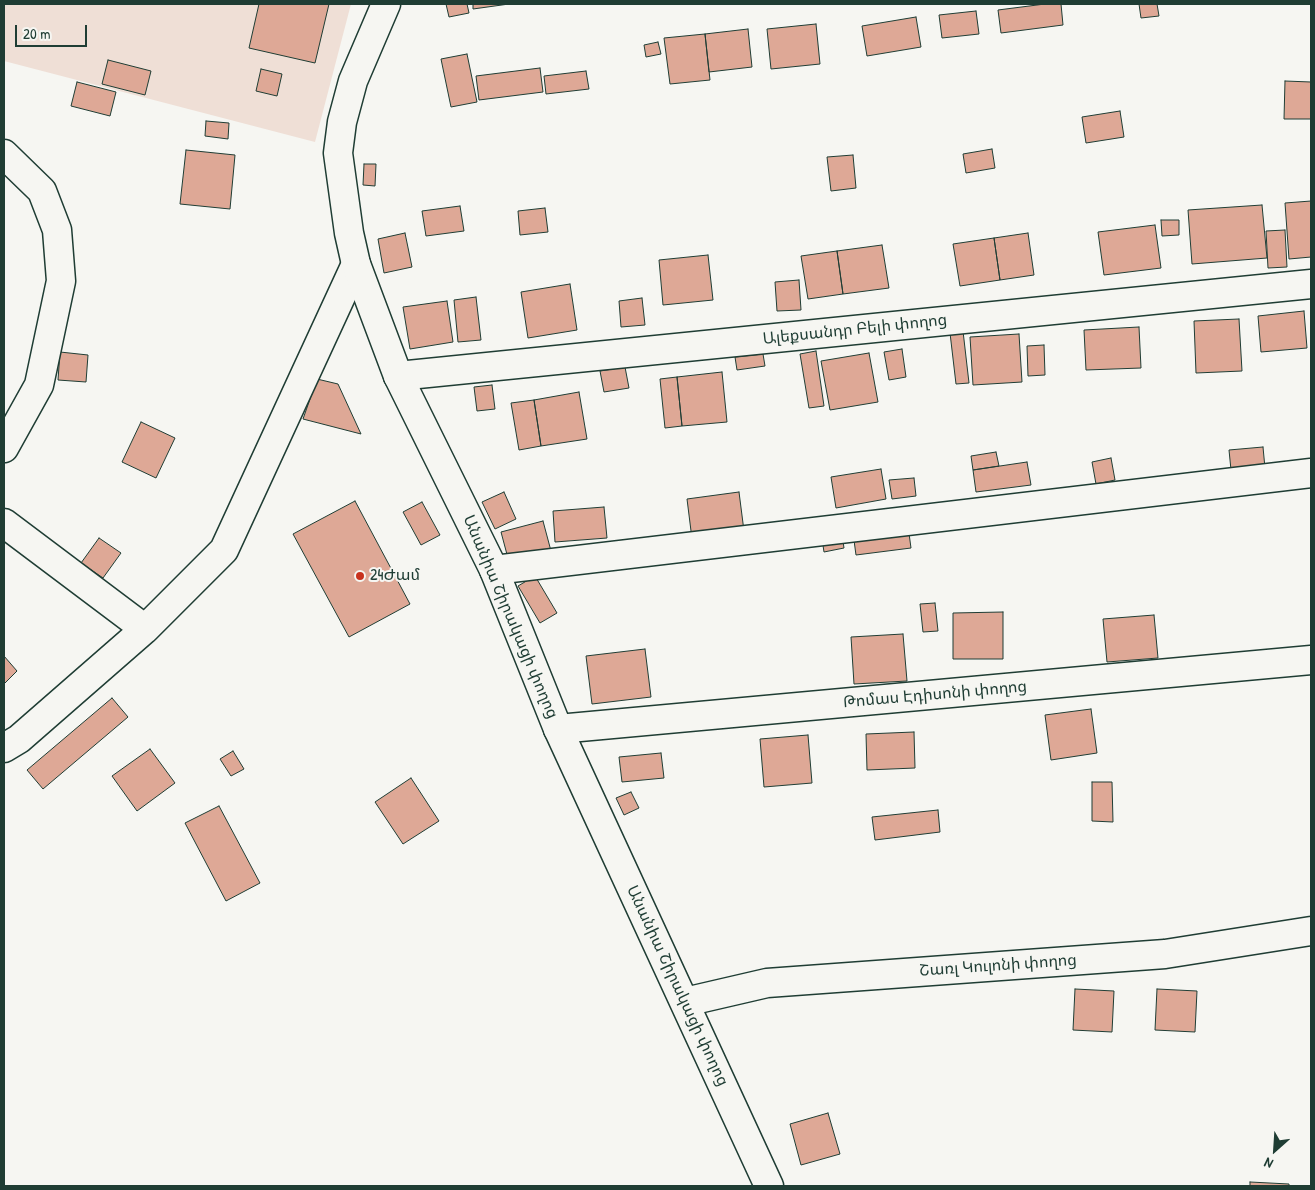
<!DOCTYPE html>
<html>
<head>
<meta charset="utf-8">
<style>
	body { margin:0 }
	#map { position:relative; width:1315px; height:1190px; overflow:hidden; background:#f6f6f2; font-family:"Patrick Hand",sans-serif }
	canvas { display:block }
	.frame { position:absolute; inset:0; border:5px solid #1f3d34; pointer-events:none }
	.north { position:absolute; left:1250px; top:1125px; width:50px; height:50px; -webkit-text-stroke:4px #f6f6f2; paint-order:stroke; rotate:206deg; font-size:14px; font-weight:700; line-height:20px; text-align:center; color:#1f3d34 }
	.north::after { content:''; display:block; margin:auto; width:18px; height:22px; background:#1f3d34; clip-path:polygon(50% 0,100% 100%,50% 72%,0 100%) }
	.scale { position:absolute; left:15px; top:25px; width:72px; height:22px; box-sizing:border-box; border:2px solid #1f3d34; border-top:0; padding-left:6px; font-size:15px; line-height:18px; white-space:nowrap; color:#1f3d34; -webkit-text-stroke:4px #f6f6f2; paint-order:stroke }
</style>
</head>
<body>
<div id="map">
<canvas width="1315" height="1190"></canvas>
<div class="frame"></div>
<div class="north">N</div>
<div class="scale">20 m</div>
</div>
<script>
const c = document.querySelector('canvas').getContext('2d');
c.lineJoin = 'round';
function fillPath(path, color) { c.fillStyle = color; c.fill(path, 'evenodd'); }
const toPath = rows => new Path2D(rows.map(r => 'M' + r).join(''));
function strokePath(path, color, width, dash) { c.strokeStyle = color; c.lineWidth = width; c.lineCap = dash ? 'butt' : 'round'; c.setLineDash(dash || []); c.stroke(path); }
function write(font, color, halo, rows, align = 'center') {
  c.font = font + ' "Patrick Hand","Noto Sans Armenian",sans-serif'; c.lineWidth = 4; c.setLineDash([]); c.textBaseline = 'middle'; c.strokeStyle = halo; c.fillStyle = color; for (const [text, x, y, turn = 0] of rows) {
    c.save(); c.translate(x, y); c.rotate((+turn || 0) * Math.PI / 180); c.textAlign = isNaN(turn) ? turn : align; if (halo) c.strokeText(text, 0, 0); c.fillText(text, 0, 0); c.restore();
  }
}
fillPath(toPath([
	[4,4,351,4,315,142,4,61]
]), '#efdfd6');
const building = toPath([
	[259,4,329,4,315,63,249,48,259,4],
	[446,4,467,4,469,13,449,17,446,4],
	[473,4,509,4,473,9,473,4],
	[1045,4,1061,4,1063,25,1001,33,998,10,1045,4],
	[1139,4,1157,4,1159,16,1141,18,1139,4],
	[976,11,979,34,942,38,939,15,976,11],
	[916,17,921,47,867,56,862,26,916,17],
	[816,24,820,64,771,69,767,29,816,24],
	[748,29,752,67,709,72,705,34,748,29],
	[705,34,710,80,670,84,664,38,705,34],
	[658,42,661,54,646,57,644,45,658,42],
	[467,54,477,102,451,107,441,59,467,54],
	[108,60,151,71,145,95,102,84,108,60],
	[540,68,543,92,479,100,476,76,540,68],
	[261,69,282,74,277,96,256,91,261,69],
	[586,71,589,89,546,94,544,76,586,71],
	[1285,81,1311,82,1311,119,1284,119,1285,81],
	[77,82,116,92,110,116,71,106,77,82],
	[1120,111,1124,137,1086,143,1082,117,1120,111],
	[206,121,229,123,228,139,205,136,206,121],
	[992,149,995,168,966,173,963,154,992,149],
	[186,150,235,155,230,209,180,204,186,150],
	[853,155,856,188,831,191,827,157,853,155],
	[364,164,376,164,375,186,363,185,364,164],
	[1311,201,1311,257,1289,259,1285,203,1311,201],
	[1262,205,1267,258,1192,264,1188,210,1262,205],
	[460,206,464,231,426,236,422,211,460,206],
	[545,208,548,232,520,235,518,211,545,208],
	[1161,220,1179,220,1179,235,1162,236,1161,220],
	[1155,225,1161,268,1104,275,1098,232,1155,225],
	[1285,230,1287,267,1268,268,1266,231,1285,230],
	[405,233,412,267,384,273,378,239,405,233],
	[1028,233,1034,275,1000,280,994,238,1028,233],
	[994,238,1000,280,960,286,953,244,994,238],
	[882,245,889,288,843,294,837,251,882,245],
	[837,251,843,294,808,299,801,256,837,251],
	[708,255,713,300,663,305,659,260,708,255],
	[799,280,801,310,777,311,775,282,799,280],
	[570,284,577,330,528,338,521,292,570,284],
	[476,297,481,340,458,342,454,300,476,297],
	[642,298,645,325,621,327,619,301,642,298],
	[447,301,453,342,410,349,403,307,447,301],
	[1304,311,1307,348,1261,352,1258,316,1304,311],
	[1239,319,1242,371,1196,373,1194,321,1239,319],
	[1139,327,1141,368,1086,370,1084,330,1139,327],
	[963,331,969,383,956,384,950,333,963,331],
	[1019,334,1022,382,973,385,970,337,1019,334],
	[1044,345,1045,375,1028,376,1027,346,1044,345],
	[902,349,906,377,889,380,884,352,902,349],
	[816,351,824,406,809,408,800,354,816,351],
	[60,352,88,355,86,382,58,380,60,352],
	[869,353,878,402,830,410,821,361,869,353],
	[763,354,765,366,737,370,735,357,763,354],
	[625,367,629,388,604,392,600,371,625,367],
	[722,372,727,422,682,426,677,377,722,372],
	[677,377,682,426,665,428,660,379,677,377],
	[317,379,338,384,361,434,303,419,317,379],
	[492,385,495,409,477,411,474,387,492,385],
	[579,392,587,439,541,446,534,400,579,392],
	[534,400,541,446,519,450,511,403,534,400],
	[141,422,175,438,156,478,122,462,141,422],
	[1263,447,1265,468,1231,470,1229,450,1263,447],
	[996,452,999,466,973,470,971,456,996,452],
	[1111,458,1115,480,1096,484,1092,462,1111,458],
	[1027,462,1031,485,976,492,973,470,1027,462],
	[881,469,886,499,836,508,831,477,881,469],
	[914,478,916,496,892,499,889,480,914,478],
	[504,492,516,519,495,529,482,502,504,492],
	[739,492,744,531,692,539,687,499,739,492],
	[355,501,410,604,349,637,293,534,355,501],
	[422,502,440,535,421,545,403,512,422,502],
	[604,507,607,538,555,542,553,511,604,507],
	[543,521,551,551,509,562,501,532,543,521],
	[908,526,911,548,856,555,853,533,908,526],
	[842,535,844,548,824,552,822,539,842,535],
	[99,538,121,553,103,578,81,563,99,538],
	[535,576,557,613,540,623,518,586,535,576],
	[935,603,938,631,923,632,920,604,935,603],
	[1003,612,1003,659,953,659,953,613,1003,612],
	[1154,615,1158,658,1107,662,1103,619,1154,615],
	[903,634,907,681,854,684,851,637,903,634],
	[645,649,651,697,592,704,586,656,645,649],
	[4,656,17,671,4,684,4,656],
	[112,698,128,717,43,789,27,770,112,698],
	[1091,709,1097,753,1051,760,1045,715,1091,709],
	[914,732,915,768,867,770,866,734,914,732],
	[808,735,812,783,764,787,760,739,808,735],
	[150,749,175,783,137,811,112,776,150,749],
	[233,751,244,769,231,776,220,759,233,751],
	[661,753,664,778,622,782,619,757,661,753],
	[411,778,439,821,403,844,375,802,411,778],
	[1092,782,1112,782,1113,822,1092,821,1092,782],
	[631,792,639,808,624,815,616,798,631,792],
	[219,806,260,883,226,901,185,823,219,806],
	[938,810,940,832,875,840,872,817,938,810],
	[1075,989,1114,991,1112,1032,1073,1030,1075,989],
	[1157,989,1197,991,1195,1032,1155,1030,1157,989],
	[828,1113,840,1154,801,1165,790,1124,828,1113],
	[1250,1182,1289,1184,1289,1186,1250,1186,1250,1182]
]);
fillPath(building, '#dea896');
strokePath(building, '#1f3d34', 1);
const minor = toPath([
	[4,154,42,191,57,230,61,281,39,385,4,448],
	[398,376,1311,284],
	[4,523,145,629],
	[494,570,1311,473],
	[558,729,1311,660],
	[4,748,19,739,145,629,224,550,356,264],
	[685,1002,767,983,1165,954,1311,931]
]);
const major = toPath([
	[386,4,353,81,342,122,338,153,349,233,356,264,398,376,494,570,558,729,769,1186]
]);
strokePath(minor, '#1f3d34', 31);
strokePath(major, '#1f3d34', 31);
strokePath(minor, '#f6f6f2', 28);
strokePath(major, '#f6f6f2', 28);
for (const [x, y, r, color] of [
	[360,576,5,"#c8321e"]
]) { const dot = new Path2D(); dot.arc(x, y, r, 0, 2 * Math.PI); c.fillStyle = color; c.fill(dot); strokePath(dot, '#f6f6f2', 2); }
write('16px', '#1f3d34', '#f6f6f2', [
	["Ալեքսանդր Բելի փողոց",855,330,-6],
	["Անանիա Շիրակացի փողոց",510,617,67],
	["Թոմաս Էդիսոնի փողոց",935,695,-5],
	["Շառլ Կուլոնի փողոց",998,966,-4],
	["Անանիա Շիրակացի փողոց",677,986,65]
]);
write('16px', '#1f3d34', '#f6f6f2', [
	["24Ժամ",370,576]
], 'left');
</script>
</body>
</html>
